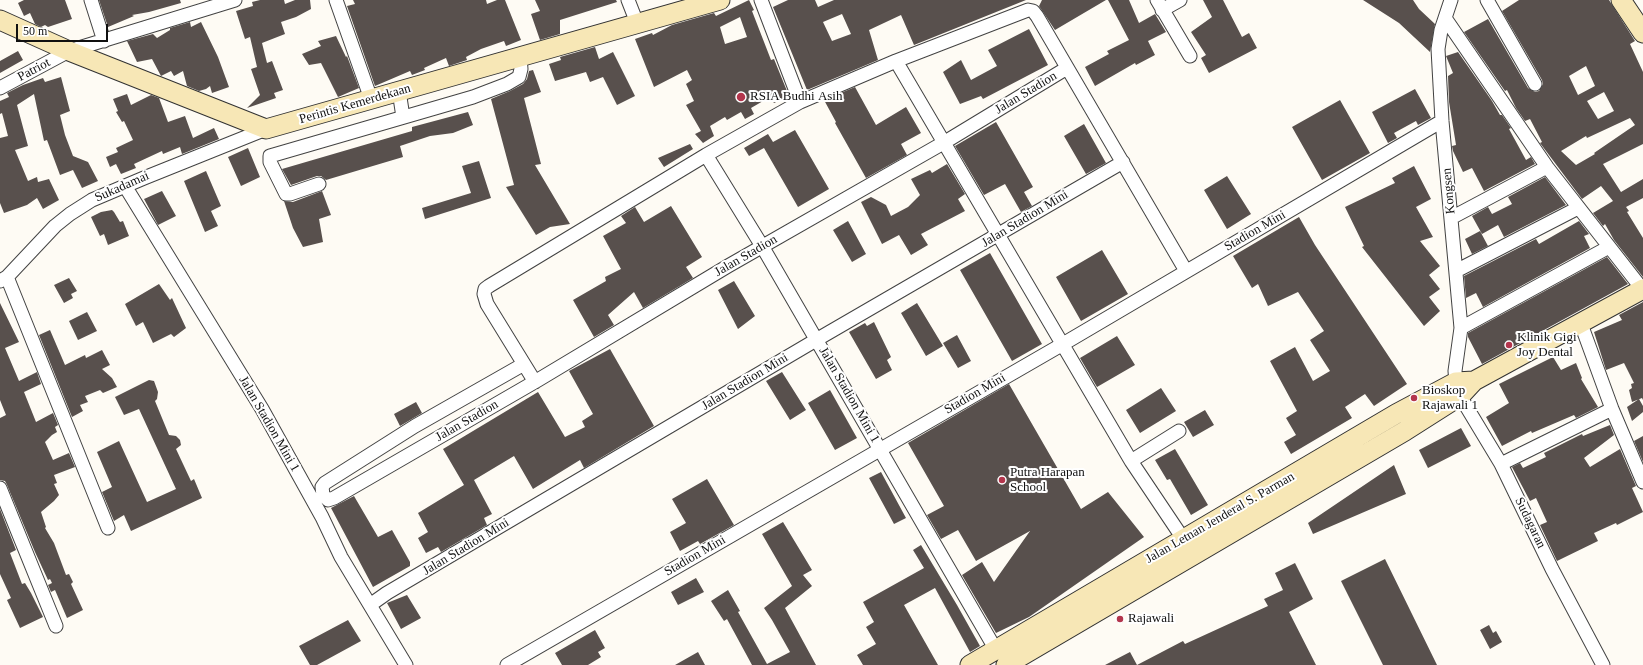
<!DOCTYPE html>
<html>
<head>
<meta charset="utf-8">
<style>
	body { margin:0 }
	#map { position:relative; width:1643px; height:665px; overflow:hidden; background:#fefbf4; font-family:"Times New Roman",serif }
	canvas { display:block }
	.scale { position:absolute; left:16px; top:24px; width:92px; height:18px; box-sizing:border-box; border:2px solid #101010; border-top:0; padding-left:5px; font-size:12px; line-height:14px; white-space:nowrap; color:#101010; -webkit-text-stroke:3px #fff; paint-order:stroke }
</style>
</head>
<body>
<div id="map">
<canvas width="1643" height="665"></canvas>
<div class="scale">50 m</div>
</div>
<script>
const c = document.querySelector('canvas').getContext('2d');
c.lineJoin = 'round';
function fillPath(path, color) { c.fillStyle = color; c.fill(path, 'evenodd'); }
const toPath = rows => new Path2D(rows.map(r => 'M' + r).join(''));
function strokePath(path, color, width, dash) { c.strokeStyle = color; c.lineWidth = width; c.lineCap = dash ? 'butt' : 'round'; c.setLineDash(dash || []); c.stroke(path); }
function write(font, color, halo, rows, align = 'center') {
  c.font = font + ' "Times New Roman",serif'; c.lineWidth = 4; c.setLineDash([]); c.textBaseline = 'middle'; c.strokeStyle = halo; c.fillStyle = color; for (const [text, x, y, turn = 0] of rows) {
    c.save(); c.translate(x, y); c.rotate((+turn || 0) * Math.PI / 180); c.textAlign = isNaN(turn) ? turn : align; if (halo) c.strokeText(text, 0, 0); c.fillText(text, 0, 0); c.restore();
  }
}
fillPath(toPath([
	[24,0,65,0,72,19,48,27,45,25,41,27,35,24,30,13,24,16,18,3],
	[99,0,180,0,181,3,149,12,132,15,134,16,108,27],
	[260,0,284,0,285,4,295,0,310,0,311,9,296,17,281,22,285,34,262,43,267,63,272,61,283,90,274,93,276,98,247,108,260,95,251,69,257,67,250,37,245,39,236,11,253,6,252,2],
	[353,0,486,0,487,4,497,0,505,0,521,40,506,46,504,41,481,49,466,57,467,60,449,66,446,58,424,68,425,70,412,75,410,71,375,86,347,6,355,4],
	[535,0,616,0,617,2,560,20,560,34,540,40,531,14,540,11],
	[749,0,754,10,752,11,771,60,774,59,789,96,774,103,770,97,751,108,754,114,745,119,741,112,727,120,725,117,710,126,714,136,703,143,695,134,701,131,686,105,694,101,686,84,692,80,687,70,654,87,635,39,652,33,653,35,672,25,714,13,716,16],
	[740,17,747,37,725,44,720,27],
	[788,0,815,0,818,7,834,0,1026,0,914,45,901,15,869,30,878,60,807,90,773,7],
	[842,14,851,34,832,41,823,22],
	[1042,0,1106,0,1055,30,1039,6],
	[1108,0,1129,0,1139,23,1155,14,1166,32,1148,41,1155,55,1136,65,1135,63,1095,86,1085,67,1109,54,1107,51,1129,40],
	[1203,0,1223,0,1242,37,1249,33,1257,48,1209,73,1201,58,1206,55,1191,32,1212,17],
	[1363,0,1413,0,1419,9,1435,24,1430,52,1399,23],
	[1519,0,1609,0,1635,41,1630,44,1643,72,1643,144,1603,164,1621,192,1643,179,1643,198,1626,207,1629,211,1627,212,1643,238,1643,277,1614,240,1605,224,1603,226,1593,213,1613,201,1601,186,1582,199,1540,143,1542,142,1530,119,1525,121,1516,108,1507,90,1505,91,1464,32,1488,19,1528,88,1535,92,1539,91,1543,84,1542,80,1502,11],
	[1586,66,1595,86,1578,95,1569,76],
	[1604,92,1614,111,1598,119,1587,101],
	[1630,118,1635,125,1594,153,1595,154,1576,165,1561,151,1586,136,1587,138],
	[190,22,191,27,201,22,218,57,229,87,212,93,210,86,206,89,199,91,187,86,183,71,174,76,171,71,161,76,152,59,137,62,127,41,153,34,157,38,170,30,170,28],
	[1029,29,1048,65,983,99,981,96,960,104,943,72,961,60,971,80,997,66,988,50],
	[336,36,346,57,347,56,359,88,338,97,321,63,309,65,302,54,321,46,318,41],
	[595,47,599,59,613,52,635,96,617,105,603,77,590,82,586,72,555,81,549,64,561,60,560,57],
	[18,51,23,60,0,73,0,61],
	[1458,52,1492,101,1500,115,1502,115,1511,128,1509,129,1526,160,1531,157,1535,164,1484,191,1472,168,1463,172,1453,151,1452,146,1456,145,1449,102,1448,76,1453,73,1446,56],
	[533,70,541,92,524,98,541,164,535,165,570,224,550,227,536,235,506,187,514,185,491,99,510,91,523,84,527,79,529,71],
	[61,77,70,111,60,115,65,135,73,156,88,162,98,181,82,188,73,170,60,175,47,140,44,141,34,94,17,105,28,146,15,150,28,181,37,177,38,182,49,179,59,200,43,209,37,198,27,205,4,213,0,203,0,138,8,136,2,113,0,114,0,101,9,97,7,93,23,85,43,78,45,82],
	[855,87,876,125,906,107,921,133,901,144,907,155,866,178,835,123,836,122,824,100],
	[1415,89,1431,118,1418,125,1416,121,1394,133,1397,138,1388,143,1372,112],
	[127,94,131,105,151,95,159,98,168,122,185,116,193,138,214,128,219,139,182,154,180,147,163,154,162,151,134,164,136,168,121,174,116,164,110,167,106,157,118,152,116,148,133,140,124,121,122,122,116,112,118,111,113,99],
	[1340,100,1370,153,1322,180,1292,127],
	[468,112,473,125,453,133,430,136,400,146,403,157,326,180,321,176,317,176,291,185,282,169,412,131,412,127],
	[996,122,1033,187,1024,192,1032,206,1021,212,1005,184,984,195,955,146],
	[1084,124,1106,163,1086,174,1064,136],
	[795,130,829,189,798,207,764,148,749,156,744,148,768,134,773,142],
	[690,144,693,149,664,167,658,158],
	[248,148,260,177,241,186,228,157],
	[479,161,491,198,425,219,422,208,471,193,462,166],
	[947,164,965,194,958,199,965,211,921,234,928,245,911,255,899,235,882,244,861,202,871,197,886,205,891,216,908,207,920,195,911,179,930,170,932,173],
	[1414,166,1431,199,1416,207,1433,237,1420,241,1440,266,1429,275,1440,289,1429,297,1440,311,1424,326,1362,247,1364,246,1345,207,1395,183,1392,178],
	[206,171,221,206,211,211,218,226,205,232,184,181],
	[1227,176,1251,214,1227,229,1204,190],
	[1545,177,1566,205,1504,237,1498,225,1482,234,1472,216,1488,207,1492,214,1512,204,1508,197],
	[162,191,176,216,158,225,144,199],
	[322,191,331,215,319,219,323,242,303,247,293,228,284,201,293,202],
	[671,206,702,257,686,267,693,278,643,308,634,292,608,315,614,325,594,337,573,300,606,281,605,277,621,269,603,236,626,223,621,216,635,207,644,222],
	[112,210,114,212,120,222,123,221,129,236,108,245,104,234,100,236,91,217,101,212],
	[1299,217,1315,245,1407,384,1374,406,1365,394,1345,407,1352,418,1291,454,1284,442,1296,435,1286,418,1297,411,1270,361,1295,347,1313,381,1330,371,1310,340,1324,331,1298,292,1268,306,1258,284,1252,288,1233,256],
	[848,221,866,254,852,262,833,230],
	[1579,221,1589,234,1584,236,1590,248,1483,307,1476,293,1466,298,1464,276,1536,239,1539,244],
	[1480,231,1488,246,1472,254,1465,239],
	[1102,250,1128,294,1081,321,1056,277],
	[990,253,1042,344,1012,361,960,270],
	[1607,257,1628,284,1482,364,1468,337,1468,333],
	[69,278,77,291,71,294,73,298,64,303,54,285],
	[734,281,755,316,738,329,718,290],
	[159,284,170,300,172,298,186,328,174,337,171,334,153,343,143,322,136,326,125,304],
	[1643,302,1643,400,1642,398,1632,402,1629,390,1632,388,1631,384,1634,383,1624,363,1606,370,1594,332,1622,320,1619,315],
	[0,303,19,342,5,348,19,381,37,372,41,384,24,392,36,422,53,413,58,425,55,427,57,432,52,435,45,442,53,460,69,453,75,467,54,475,57,483,54,484,59,495,54,501,41,512,46,527,45,528,54,543,66,575,69,574,73,582,71,584,83,610,67,618,55,590,51,592,48,585,52,583,50,579,48,580,35,552,7,485,5,481,0,480,0,418,6,415,0,400],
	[917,303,943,346,926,356,901,313],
	[87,312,97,331,78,340,69,321],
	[874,322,891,357,887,360,892,370,876,379,849,332,865,323,867,326],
	[50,330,65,365,85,355,86,358,102,350,110,365,102,369,112,378,117,387,103,393,100,390,85,396,88,402,80,405,83,411,72,417,39,335],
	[957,335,971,361,958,368,943,343],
	[1117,336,1135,365,1097,387,1080,358],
	[610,349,654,426,584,468,580,460,533,489,514,456,474,480,492,514,484,518,487,525,441,552,438,547,426,553,418,538,428,532,418,513,464,485,443,449,538,392,565,437,585,427,582,421,593,414,569,371],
	[1553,357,1561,370,1576,363,1582,378,1581,379,1598,407,1576,418,1574,415,1532,433,1531,431,1502,446,1486,417,1509,403,1499,384],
	[782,372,806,410,790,420,766,381],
	[149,380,154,381,158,392,157,399,155,401,169,435,176,436,180,440,181,445,176,449,191,481,194,479,202,498,131,531,124,515,114,521,102,492,112,487,97,452,119,441,147,502,176,489,139,409,124,415,115,397],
	[1009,384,1081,509,1108,492,1144,537,1029,617,996,633,962,575,982,562,994,582,1030,531,976,561,958,530,941,539,927,515,944,506,908,443],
	[1161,388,1176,411,1140,433,1126,410],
	[830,390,857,438,835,450,808,403],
	[1639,399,1643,406,1643,412,1632,421,1627,407],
	[416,402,422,413,400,426,394,414],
	[1205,410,1214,425,1193,437,1184,422],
	[1610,425,1614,435,1584,458,1590,467,1620,449,1636,486,1632,488,1643,512,1617,525,1616,523,1594,533,1598,541,1557,561,1540,525,1547,522,1536,498,1530,501,1512,467,1520,463,1523,468,1546,457,1544,453,1582,434,1583,436],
	[1461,428,1471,446,1428,468,1419,450],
	[1643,436,1643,462,1634,441],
	[1175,449,1208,505,1191,515,1170,479,1167,480,1155,460],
	[1394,465,1406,494,1313,534,1308,523],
	[881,472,906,518,894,524,869,478],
	[707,479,734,525,700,544,698,541,680,551,670,532,686,523,672,499],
	[354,496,378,537,392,530,410,562,410,566,373,587,331,508],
	[0,509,16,550,10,553,22,584,25,583,31,593,43,617,20,628,7,600,11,598,0,574],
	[783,522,812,570,803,575,812,586,785,608,816,665,752,665,727,619,724,621,711,601,728,590,740,611,738,612,767,664,790,652,772,620,764,608,792,586,762,534],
	[921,545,957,605,980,646,970,652,935,588,904,605,938,665,863,665,857,655,876,644,866,627,874,622,863,602,924,568,913,550],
	[1385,559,1437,665,1383,665,1341,581],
	[1295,563,1313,599,1289,612,1316,665,1105,665,1130,652,1137,665,1183,641,1185,644,1268,606,1264,599,1283,590,1275,573],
	[696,578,704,592,678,605,671,592],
	[407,595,421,618,401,629,387,603],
	[348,620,361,641,317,665,310,665,299,646],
	[1489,625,1493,633,1496,631,1502,642,1490,649,1480,630],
	[595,630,605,648,598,652,601,657,588,665,562,665,555,653],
	[698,652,705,665,675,665]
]), '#58504d');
const street = toPath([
	[91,0,104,41],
	[336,0,371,99],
	[628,0,637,23],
	[761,0,800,102],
	[1157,0,1190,56],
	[1451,0,1441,30,1438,49,1442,121,1461,328,1455,371,1456,382,1460,396,1501,464,1552,569,1603,665],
	[1487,0,1535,84],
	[1162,10,1180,0],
	[1445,18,1547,167,1643,290],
	[896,61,1131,461,1188,546],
	[0,88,69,51,235,0],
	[399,91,403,117],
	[706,155,762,246,996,650],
	[319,184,290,194,286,194,270,162,270,156,473,97,507,84,519,77,521,69,520,57],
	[125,186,262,409,322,517,341,557,406,665],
	[1451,218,1547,167],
	[1456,271,1578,208],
	[7,277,108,528],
	[0,281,7,277,55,226,70,214,92,200,144,178,266,129],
	[1581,324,1612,409,1643,482],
	[1461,328,1609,247],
	[524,364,415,426,325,483,322,487,323,495,328,500,334,498,538,380,728,266,945,142,1067,68],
	[535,382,487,304,484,294,485,289,489,286,706,155,800,102,896,61,1028,10,1033,11,1037,16,1186,271],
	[1131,461,1179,431],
	[1501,464,1612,409],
	[0,488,56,626],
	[370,605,387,593,816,340,1123,162],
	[507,665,1063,344,1442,121]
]);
const secondary = toPath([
	[1621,0,1643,33],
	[0,20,69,51,266,129,720,0],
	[970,665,1396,414,1456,382,1474,381],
	[1006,665,1405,431,1460,396,1474,381,1643,289]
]);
strokePath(street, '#434343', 15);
strokePath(secondary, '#323232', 21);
strokePath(street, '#fff', 13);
strokePath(secondary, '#f7e7b6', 19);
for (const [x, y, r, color] of [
	[741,97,5,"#b3354c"],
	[1509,345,4,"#b3354c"],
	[1414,398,4,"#b3354c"],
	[1002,480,4,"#b3354c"],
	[1120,619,4,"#b3354c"]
]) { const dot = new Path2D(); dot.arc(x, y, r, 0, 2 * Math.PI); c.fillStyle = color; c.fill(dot); strokePath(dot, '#fff', 1.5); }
write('13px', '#101010', '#fff', [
	["Patriot",34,70,-28],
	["Jalan Stadion",1026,93,-31],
	["Perintis Kemerdekaan",355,104,-16],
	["Sukadamai",122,187,-24],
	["Kongsen",1449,191,-95],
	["Jalan Stadion Mini",1025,219,-31],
	["Stadion Mini",1255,231,-30],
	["Jalan Stadion",746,256,-30],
	["Jalan Stadion Mini",745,382,-31],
	["Stadion Mini",975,394,-30],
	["Jalan Stadion Mini 1",849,395,60],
	["Jalan Stadion",467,421,-30],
	["Jalan Stadion Mini 1",269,424,60],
	["Jalan Letnan Jenderal S. Parman",1220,518,-30],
	["Sudagaran",1530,523,64],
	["Jalan Stadion Mini",466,547,-31],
	["Stadion Mini",695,556,-30]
]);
write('13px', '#101010', '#fff', [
	["RSIA Budhi Asih",750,97],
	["Klinik Gigi",1517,338],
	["Joy Dental",1517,353],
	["Bioskop",1422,391],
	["Rajawali 1",1422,406],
	["Putra Harapan",1010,473],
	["School",1010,488],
	["Rajawali",1128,619]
], 'left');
</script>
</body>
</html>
